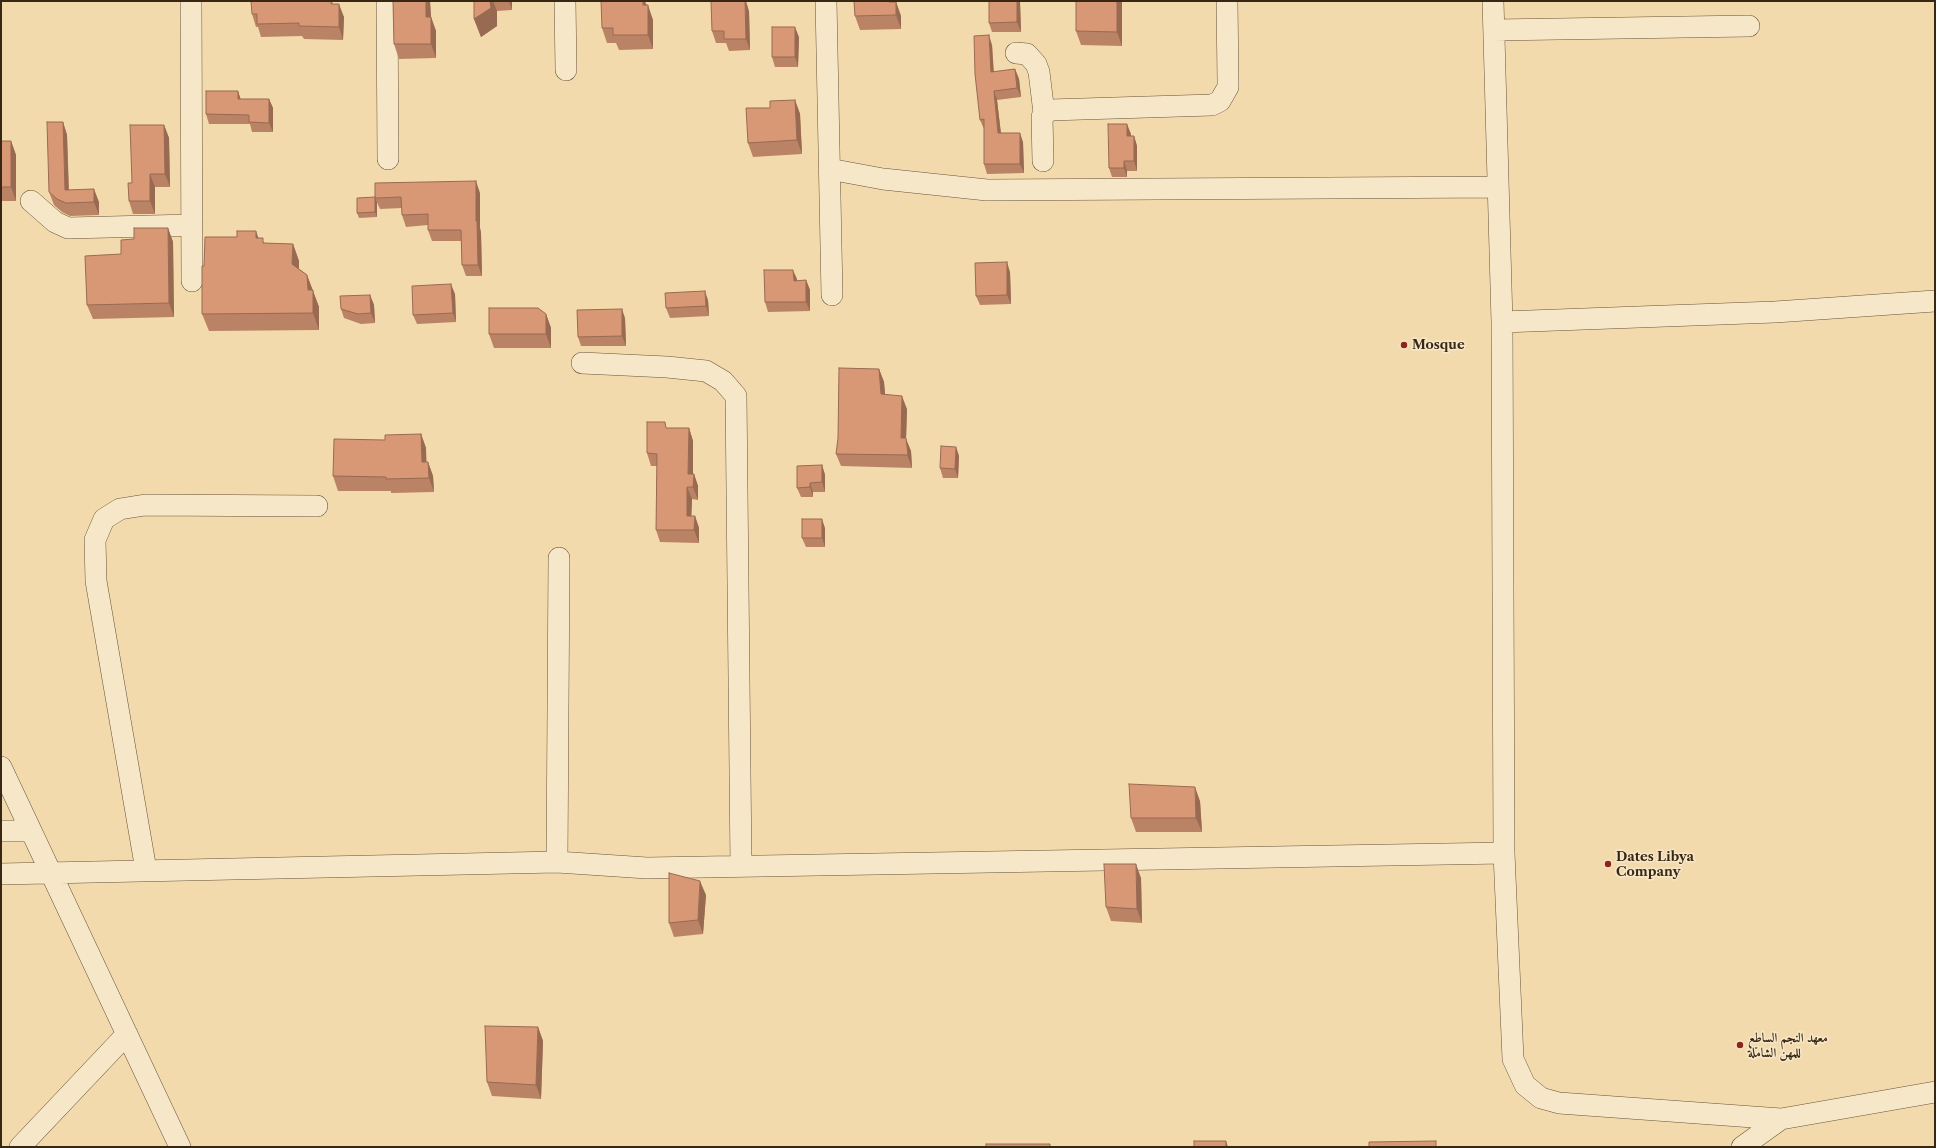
<!DOCTYPE html>
<html>
<head>
<meta charset="utf-8">
<style>
	body { margin:0 }
	#map { position:relative; width:1936px; height:1148px; overflow:hidden; background:#f3daac; font-family:"Libre Caslon Text",serif }
	canvas { display:block }
	.frame { position:absolute; inset:0; border:2px solid #382713; pointer-events:none }
</style>
</head>
<body>
<div id="map">
<canvas width="1936" height="1148"></canvas>
<div class="frame"></div>
</div>
<script>
const c = document.querySelector('canvas').getContext('2d');
c.lineJoin = 'round';
const toPath = rows => new Path2D(rows.map(r => 'M' + r).join(''));
function strokePath(path, color, width, dash) { c.strokeStyle = color; c.lineWidth = width; c.lineCap = dash ? 'butt' : 'round'; c.setLineDash(dash || []); c.stroke(path); }
function fillPath(path, color) { c.fillStyle = color; c.fill(path, 'evenodd'); }
function write(font, color, halo, rows, align = 'center') {
  c.font = font + ' "Libre Caslon Text",Amiri,serif'; c.lineWidth = 3; c.setLineDash([]); c.textBaseline = 'middle'; c.strokeStyle = halo; c.fillStyle = color; for (const [text, x, y, turn = 0] of rows) {
    c.save(); c.translate(x, y); c.rotate((+turn || 0) * Math.PI / 180); c.textAlign = isNaN(turn) ? turn : align; if (halo) c.strokeText(text, 0, 0); c.fillText(text, 0, 0); c.restore();
  }
}
const minor = toPath([
	[191,1,192,281],
	[387,1,388,159],
	[565,1,566,70],
	[826,1,832,295],
	[1493,1,1502,322,1504,853,1513,1059,1525,1085,1541,1098,1559,1103,1781,1119],
	[1495,30,1749,26],
	[1016,53,1027,54,1036,64,1039,72,1044,113],
	[1043,161,1042,117,1050,110,1212,105,1220,101,1228,87,1228,81,1227,1],
	[829,169,883,179,987,190,1498,187],
	[31,201,55,222,68,228,192,225],
	[1502,322,1775,312,1935,301],
	[582,363,667,367,706,371,723,381,736,396,741,866],
	[1,767,180,1147],
	[1,831,30,831],
	[557,862,559,558],
	[146,870,96,581,95,540,104,519,120,509,145,505,317,506],
	[1,874,557,862,647,868,1504,853],
	[20,1147,127,1034],
	[1742,1147,1781,1119,1935,1092]
]);
strokePath(minor, '#675439', 22);
strokePath(minor, '#f7e7c9', 21);
fillPath(toPath([
	[332,1,333,4,344,17,343,40,304,39,302,36,261,37,258,27,256,27,252,14],
	[393,1,430,1,431,17,436,31,436,58,399,59,394,44],
	[474,1,512,1,512,10,497,11,497,26,481,37,474,19],
	[989,1,1020,1,1021,32,992,32,989,23],
	[1122,1,1122,46,1081,45,1076,31],
	[895,2,896,2,901,16,901,29,860,30,855,16],
	[646,5,653,20,653,49,619,50,616,43,607,43,602,28],
	[749,11,750,50,729,51,726,43,716,43,712,31],
	[799,37,798,67,775,67,772,57],
	[992,45,994,72,1015,69,1019,79,1021,97,997,100,1001,133,1023,142,1024,173,987,174,984,164,984,129,980,120],
	[238,91,240,99,269,99,273,108,273,132,252,132,250,124,209,124,206,114],
	[795,100,800,114,802,154,753,157,748,143],
	[63,122,67,135,69,190,99,202,99,215,70,216,62,212,54,205,49,192],
	[164,125,169,138,170,187,155,187,155,214,133,214,129,201,132,183],
	[1131,134,1131,136,1134,136,1137,146,1137,171,1127,171,1127,177,1112,177,1109,168],
	[1,141,11,141,16,155,16,201,1,201],
	[480,193,480,228,481,233,482,276,466,276,462,265,461,241,432,241,428,230,428,225,406,227,402,215,402,208,380,209,375,198],
	[377,202,377,217,359,218,357,213],
	[168,228,173,242,174,317,93,319,87,305,121,254,134,239],
	[258,238,265,243,293,244,299,261,299,269,307,275,319,307,319,330,209,331,202,314],
	[1010,272,1011,304,980,305,976,296],
	[797,279,797,281,806,280,810,290,810,311,768,312,765,302],
	[455,294,456,322,417,324,413,315],
	[370,295,374,305,375,323,361,324,344,318,341,309],
	[708,300,709,316,670,318,666,308],
	[546,314,551,328,551,348,494,348,489,334],
	[625,318,626,346,581,346,578,337],
	[879,369,884,382,885,394,907,409,906,439,911,451,912,468,841,466,836,454],
	[667,428,689,428,693,441,693,474,694,474,698,486,698,500,692,499,691,516,695,516,699,528,699,543,660,542,656,530,657,466,651,466,647,453],
	[421,434,426,448,426,462,428,462,433,476,434,492,391,493,391,491,338,491,333,476,385,440],
	[956,447,959,456,958,478,943,478,940,468],
	[822,465,825,475,825,492,813,492,813,497,801,497,797,488],
	[825,528,825,547,806,547,802,538],
	[1200,801,1202,832,1136,832,1131,818],
	[1141,878,1142,923,1111,921,1106,907],
	[706,895,703,934,674,937,669,923],
	[538,1027,543,1041,541,1099,492,1096,487,1082]
]), '#bb8365');
fillPath(toPath([
	[426,1,430,1,431,17,436,31,436,58,431,44,426,17],
	[490,1,493,1,497,11,497,26,481,37,474,19],
	[509,1,512,1,512,10],
	[643,1,645,1,648,9,643,5],
	[745,1,746,1,749,11,750,50,746,39],
	[1017,1,1020,1,1020,2,1021,32,1017,22],
	[1117,1,1122,1,1122,46,1117,32],
	[896,2,901,16,901,29,896,15],
	[339,4,344,17,343,40,339,27],
	[648,5,653,20,653,49,648,35],
	[795,27,799,37,798,67,795,57],
	[989,35,992,45,994,82,991,72],
	[1015,69,1019,79,1021,97,1017,88],
	[238,91,241,100,238,99],
	[994,91,997,100,1002,143,998,133],
	[269,99,273,108,273,132,269,123],
	[795,100,800,114,802,154,797,140],
	[63,122,67,135,69,203,65,190],
	[1127,124,1131,134,1130,146,1127,136],
	[164,125,169,138,170,187,165,174],
	[1020,133,1023,142,1024,173,1020,164],
	[1134,136,1137,146,1137,171,1134,161],
	[11,141,16,155,16,201,11,187],
	[1124,161,1127,171,1127,177,1124,168],
	[150,174,155,187,155,214,150,201],
	[476,181,480,193,480,228,481,233,482,276,478,265,476,221],
	[94,189,99,202,99,215,94,202],
	[375,197,377,202,377,217,375,212],
	[168,228,173,242,174,317,169,303],
	[256,231,262,248,256,238],
	[293,244,299,261,299,282,292,264],
	[1007,262,1010,272,1011,304,1007,295],
	[793,270,797,279,797,290,794,281],
	[307,275,319,307,319,330,313,313,308,290],
	[806,280,810,290,810,311,806,302],
	[451,284,455,294,456,322,453,313],
	[705,291,708,300,709,316,706,306],
	[370,295,374,305,375,323,371,313],
	[622,309,625,318,626,346,622,336],
	[546,314,551,328,551,348,546,334],
	[879,369,884,382,886,406,881,394],
	[902,396,907,409,906,439,911,451,912,468,901,438],
	[689,428,693,441,693,486,688,474],
	[421,434,426,448,427,477,422,462],
	[956,447,959,456,958,478,955,469],
	[428,462,433,476,434,492,429,478],
	[822,465,825,475,825,492,822,482],
	[694,474,698,486,698,500,693,487],
	[810,483,813,492,813,497,810,487],
	[687,487,692,499,691,528,687,516],
	[695,516,699,528,699,543,694,530],
	[822,519,825,528,825,547,822,538],
	[1195,787,1200,801,1202,832,1196,818],
	[1136,864,1141,878,1142,923,1137,909],
	[700,881,706,895,703,934,698,920],
	[538,1027,543,1041,541,1099,536,1085],
	[1226,1141,1228,1147,1226,1147]
]), '#986a52');
const building = toPath([
	[251,1,331,1,331,4,339,4,339,27,299,26,299,23,257,24,257,14,252,14,251,1],
	[393,1,426,1,426,17,431,17,431,44,394,44,393,1],
	[474,1,490,1,491,8,474,19,474,1],
	[601,1,643,1,643,5,648,5,648,35,613,35,613,28,602,28,601,1],
	[711,1,745,1,746,39,724,39,724,31,712,31,711,1],
	[854,1,889,1,889,2,896,2,896,15,855,16,854,1],
	[989,1,1017,1,1017,22,989,23,989,1],
	[1076,1,1117,1,1117,32,1076,31,1076,1],
	[772,27,795,27,795,57,772,57,772,27],
	[989,35,991,72,1015,69,1017,88,994,91,998,133,1020,133,1020,164,984,164,984,119,980,120,975,74,974,36,989,35],
	[206,91,238,91,238,99,269,99,269,123,249,122,249,115,206,114,206,91],
	[795,100,797,140,748,143,746,108,770,108,770,101,795,100],
	[47,122,63,122,65,190,94,189,94,202,66,203,57,199,49,192,47,122],
	[1108,124,1127,124,1127,136,1134,136,1134,161,1124,161,1124,168,1109,168,1108,124],
	[130,125,164,125,165,174,150,174,150,201,129,201,128,183,132,183,130,125],
	[1,141,11,141,11,187,1,187,1,141],
	[476,181,476,221,477,221,478,265,462,265,461,230,428,230,428,214,402,215,401,197,375,198,375,183,476,181],
	[375,197,375,212,357,213,357,198,375,197],
	[134,228,168,228,169,303,87,305,85,256,121,254,121,240,134,239,134,228],
	[237,231,256,231,256,238,263,238,263,243,293,244,292,264,307,275,308,290,313,290,313,313,202,314,202,266,204,266,205,237,237,237,237,231],
	[1007,262,1007,295,976,296,975,263,1007,262],
	[764,270,793,270,794,281,806,280,806,302,765,302,764,270],
	[451,284,453,313,413,315,412,286,451,284],
	[705,291,706,306,666,308,665,293,705,291],
	[370,295,371,313,358,314,341,309,340,296,370,295],
	[489,308,538,308,546,314,546,334,489,334,489,308],
	[622,309,622,336,578,337,577,310,622,309],
	[839,368,879,369,881,394,902,396,901,438,906,438,908,455,836,454,838,438,839,368],
	[647,422,665,422,666,428,689,428,688,474,694,474,693,487,687,487,687,516,695,516,694,530,656,530,657,454,647,453,647,422],
	[421,434,422,462,428,462,429,478,386,479,386,477,333,476,334,439,385,440,385,435,421,434],
	[941,446,956,447,955,469,940,468,941,446],
	[822,465,822,482,810,483,810,487,797,488,797,466,822,465],
	[802,519,822,519,822,538,802,538,802,519],
	[1129,784,1195,787,1196,818,1131,818,1129,784],
	[1104,864,1136,864,1137,909,1106,907,1104,864],
	[669,873,700,881,698,920,669,923,669,873],
	[485,1026,538,1027,536,1085,487,1082,485,1026],
	[1194,1141,1226,1141,1226,1147,1194,1147,1194,1141],
	[1436,1141,1436,1147,1369,1147,1369,1142,1436,1141],
	[986,1144,1050,1144,1050,1147,986,1147,986,1144]
]);
fillPath(building, '#d99875');
strokePath(building, '#986a52', 1);
for (const [x, y, r, color] of [
	[1404,345,4,"#8f2418"],
	[1608,864,4,"#8f2418"],
	[1740,1045,4,"#8f2418"]
]) { const dot = new Path2D(); dot.arc(x, y, r, 0, 2 * Math.PI); c.fillStyle = color; c.fill(dot); strokePath(dot, '#f7e7c9', 1.5); }
write('bold 13px', '#382713', '#f7e7c9', [
	["Mosque",1412,345],
	["Dates Libya",1616,857],
	["Company",1616,872],
	["معهد النجم الساطع",1748,1038],
	["للمهن الشاملة",1748,1053]
], 'left');
</script>
</body>
</html>
